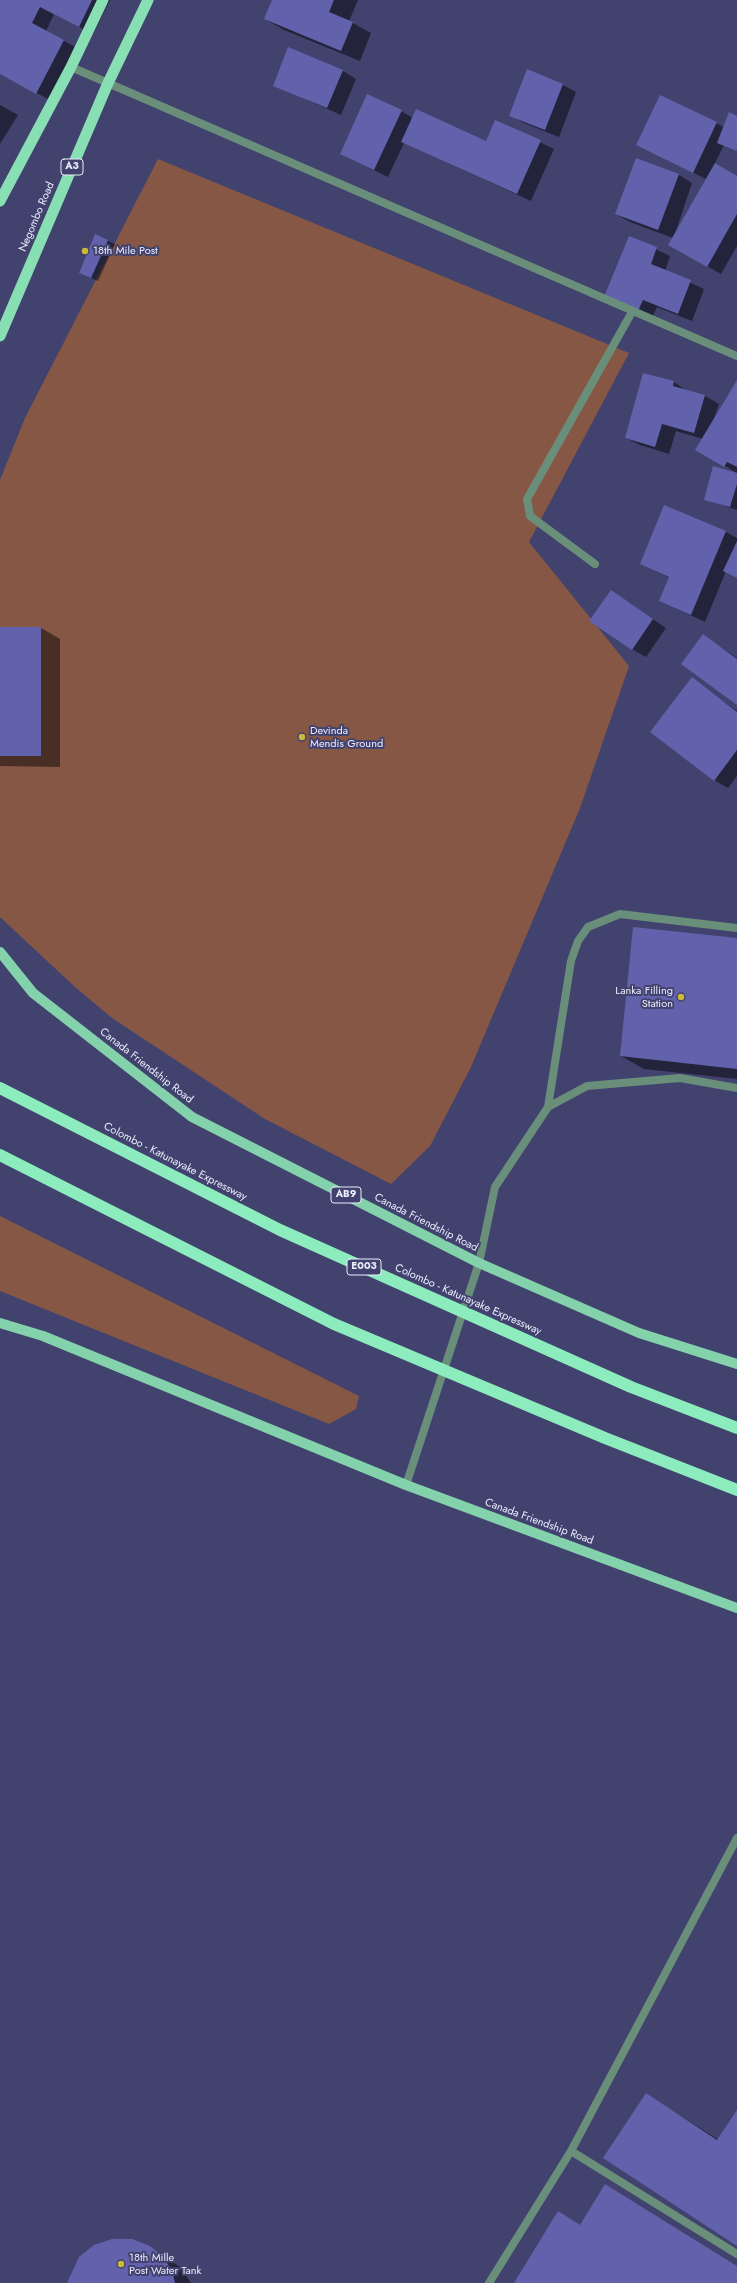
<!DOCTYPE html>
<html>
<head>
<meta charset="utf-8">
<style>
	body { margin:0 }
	canvas { display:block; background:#41426e }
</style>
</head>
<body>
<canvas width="737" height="2283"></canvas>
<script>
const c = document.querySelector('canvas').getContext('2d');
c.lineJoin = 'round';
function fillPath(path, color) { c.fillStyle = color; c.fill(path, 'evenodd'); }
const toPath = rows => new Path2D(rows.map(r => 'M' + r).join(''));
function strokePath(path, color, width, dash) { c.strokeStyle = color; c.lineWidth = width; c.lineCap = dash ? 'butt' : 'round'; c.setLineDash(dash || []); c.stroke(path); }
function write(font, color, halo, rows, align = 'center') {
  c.font = font + ' Jost,sans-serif'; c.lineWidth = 4; c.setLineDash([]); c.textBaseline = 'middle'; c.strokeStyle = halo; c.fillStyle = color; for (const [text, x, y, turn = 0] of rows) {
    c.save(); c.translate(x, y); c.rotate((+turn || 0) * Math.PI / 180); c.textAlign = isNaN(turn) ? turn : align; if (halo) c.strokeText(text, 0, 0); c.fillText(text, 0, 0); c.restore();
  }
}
fillPath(toPath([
	[158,159,629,353,529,542,629,666,580,808,471,1067,430,1146,391,1184,265,1119,112,1018,75,987,0,917,0,480,25,418],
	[0,1216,359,1396,356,1409,329,1424,0,1291]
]), '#875745');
fillPath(toPath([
	[0,0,110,0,93,34,54,14,46,31,77,48,50,100,0,74],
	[273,0,358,0,349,21,371,33,360,61,284,30,265,19],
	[343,71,356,79,341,115,274,85],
	[563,85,576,92,559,137,524,123,510,115],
	[660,96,724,127,737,117,737,150,724,145,715,163,737,177,737,246,721,274,669,245,673,238,630,222,616,214,637,159,679,175,692,183,674,237,706,179,637,145],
	[0,105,18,115,0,144],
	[401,111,413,118,487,142,496,121,554,149,531,201,404,143,388,177,341,154],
	[96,236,115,244,98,281,80,273],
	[630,237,670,256,665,271,704,289,692,321,657,307,652,318,619,305],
	[644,374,674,382,687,391,705,396,719,404,714,418,737,382,737,473,697,449,703,439,676,431,669,454,640,445,626,438],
	[737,475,737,510,705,499],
	[726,532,737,538,737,578,726,571,705,622,660,601,670,578,641,564],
	[611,591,666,628,646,657,632,649],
	[0,628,41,628,60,639,60,767,0,766],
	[703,635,737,658,737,703],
	[692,679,737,711,737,776,728,788,714,780],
	[737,939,737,1079,644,1069,621,1056],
	[646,2094,719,2140,737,2111,737,2244],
	[606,2185,737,2266,737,2283,515,2283,581,2226],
	[149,2247,180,2267,191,2283,68,2283,80,2257]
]), '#0007');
fillPath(toPath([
	[0,0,92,0,79,27,40,7,32,23,64,40,36,94,0,74],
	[272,0,334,0,329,12,353,22,341,51,264,19],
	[288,47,343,70,327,108,273,86],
	[527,69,563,84,545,130,509,116],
	[367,94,402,110,374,170,340,154],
	[660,95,717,122,693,173,636,145],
	[416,109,486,141,495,120,541,140,517,194,401,142],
	[729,112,737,116,737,151,717,143],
	[636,158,679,174,658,230,615,214],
	[715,163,737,176,737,214,707,267,668,245],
	[95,234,108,240,91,278,79,273],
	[629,236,657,247,651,264,691,280,678,314,643,300,638,311,604,297],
	[643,373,674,381,673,386,705,395,694,433,662,424,655,447,625,438],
	[737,380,737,467,727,462,724,467,695,450],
	[713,466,737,473,737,484,730,507,704,500],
	[664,505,726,531,691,615,659,601,669,577,640,564],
	[737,541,737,578,723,571],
	[611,590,653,619,632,650,589,621],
	[0,627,41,627,41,756,0,756],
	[703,634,737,659,737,705,681,664],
	[692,677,737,712,737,750,714,781,650,732],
	[633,927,737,938,737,1069,620,1056],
	[646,2093,717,2140,737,2110,737,2246,603,2158],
	[605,2184,737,2266,737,2283,514,2283,558,2211,580,2225],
	[112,2239,132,2239,150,2246,161,2255,172,2270,175,2283,67,2283,79,2257,94,2245]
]), '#6162ab');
strokePath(toPath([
	[548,1107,571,961,578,941,588,927,620,914,737,928],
	[479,1263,495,1187,548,1107,587,1086,680,1078,737,1088],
	[571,2151,737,2254],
	[489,2283,571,2151,737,1838]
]), '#698e7a', 8);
strokePath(toPath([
	[595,564,530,516,527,499,632,312],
	[406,1485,479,1263]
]), '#698e7a', 8);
strokePath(toPath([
	[71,67,737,356]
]), '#698e7a', 8);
strokePath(toPath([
	[0,952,33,993,192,1117,479,1263,639,1333,737,1364],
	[0,1323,43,1336,406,1485,737,1608]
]), '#84d2ab', 10);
strokePath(toPath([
	[0,201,71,67,103,0],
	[0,336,108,83,148,0]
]), '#88dfb4', 11);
strokePath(toPath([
	[0,1088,280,1230,631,1387,737,1428],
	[0,1155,334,1324,605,1438,737,1490]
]), '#8decbe', 12);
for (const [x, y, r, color] of [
	[85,251,4,"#cbba39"],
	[302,737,4,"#cbba39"],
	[681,997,4,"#cbba39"],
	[121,2264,4,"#cbba39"]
]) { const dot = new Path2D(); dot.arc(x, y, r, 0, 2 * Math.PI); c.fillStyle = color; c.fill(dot); strokePath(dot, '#41426e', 1.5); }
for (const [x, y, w] of [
	[72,167,22],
	[346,1195,30],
	[364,1267,34]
]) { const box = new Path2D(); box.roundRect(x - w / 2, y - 8, w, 16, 3); c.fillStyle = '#41426e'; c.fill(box); strokePath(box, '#ebecfd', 1); }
write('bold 10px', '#ebecfd', null, [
	["A3",72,167],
	["AB9",346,1195],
	["E003",364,1267]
]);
write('11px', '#ebecfd', '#41426e', [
	["Negombo Road",37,217,-67],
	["Canada Friendship Road",146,1066,38],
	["Colombo - Katunayake Expressway",175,1162,27],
	["Canada Friendship Road",426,1223,27],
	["Colombo - Katunayake Expressway",468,1300,24],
	["Canada Friendship Road",539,1522,20]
]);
write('11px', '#ebecfd', '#41426e', [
	["18th Mile Post",93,251],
	["Devinda",310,731],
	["Mendis Ground",310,744],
	["Lanka Filling",673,991,"right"],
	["Station",673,1004,"right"],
	["18th Mille",129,2258],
	["Post Water Tank",129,2271]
], 'left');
</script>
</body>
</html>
